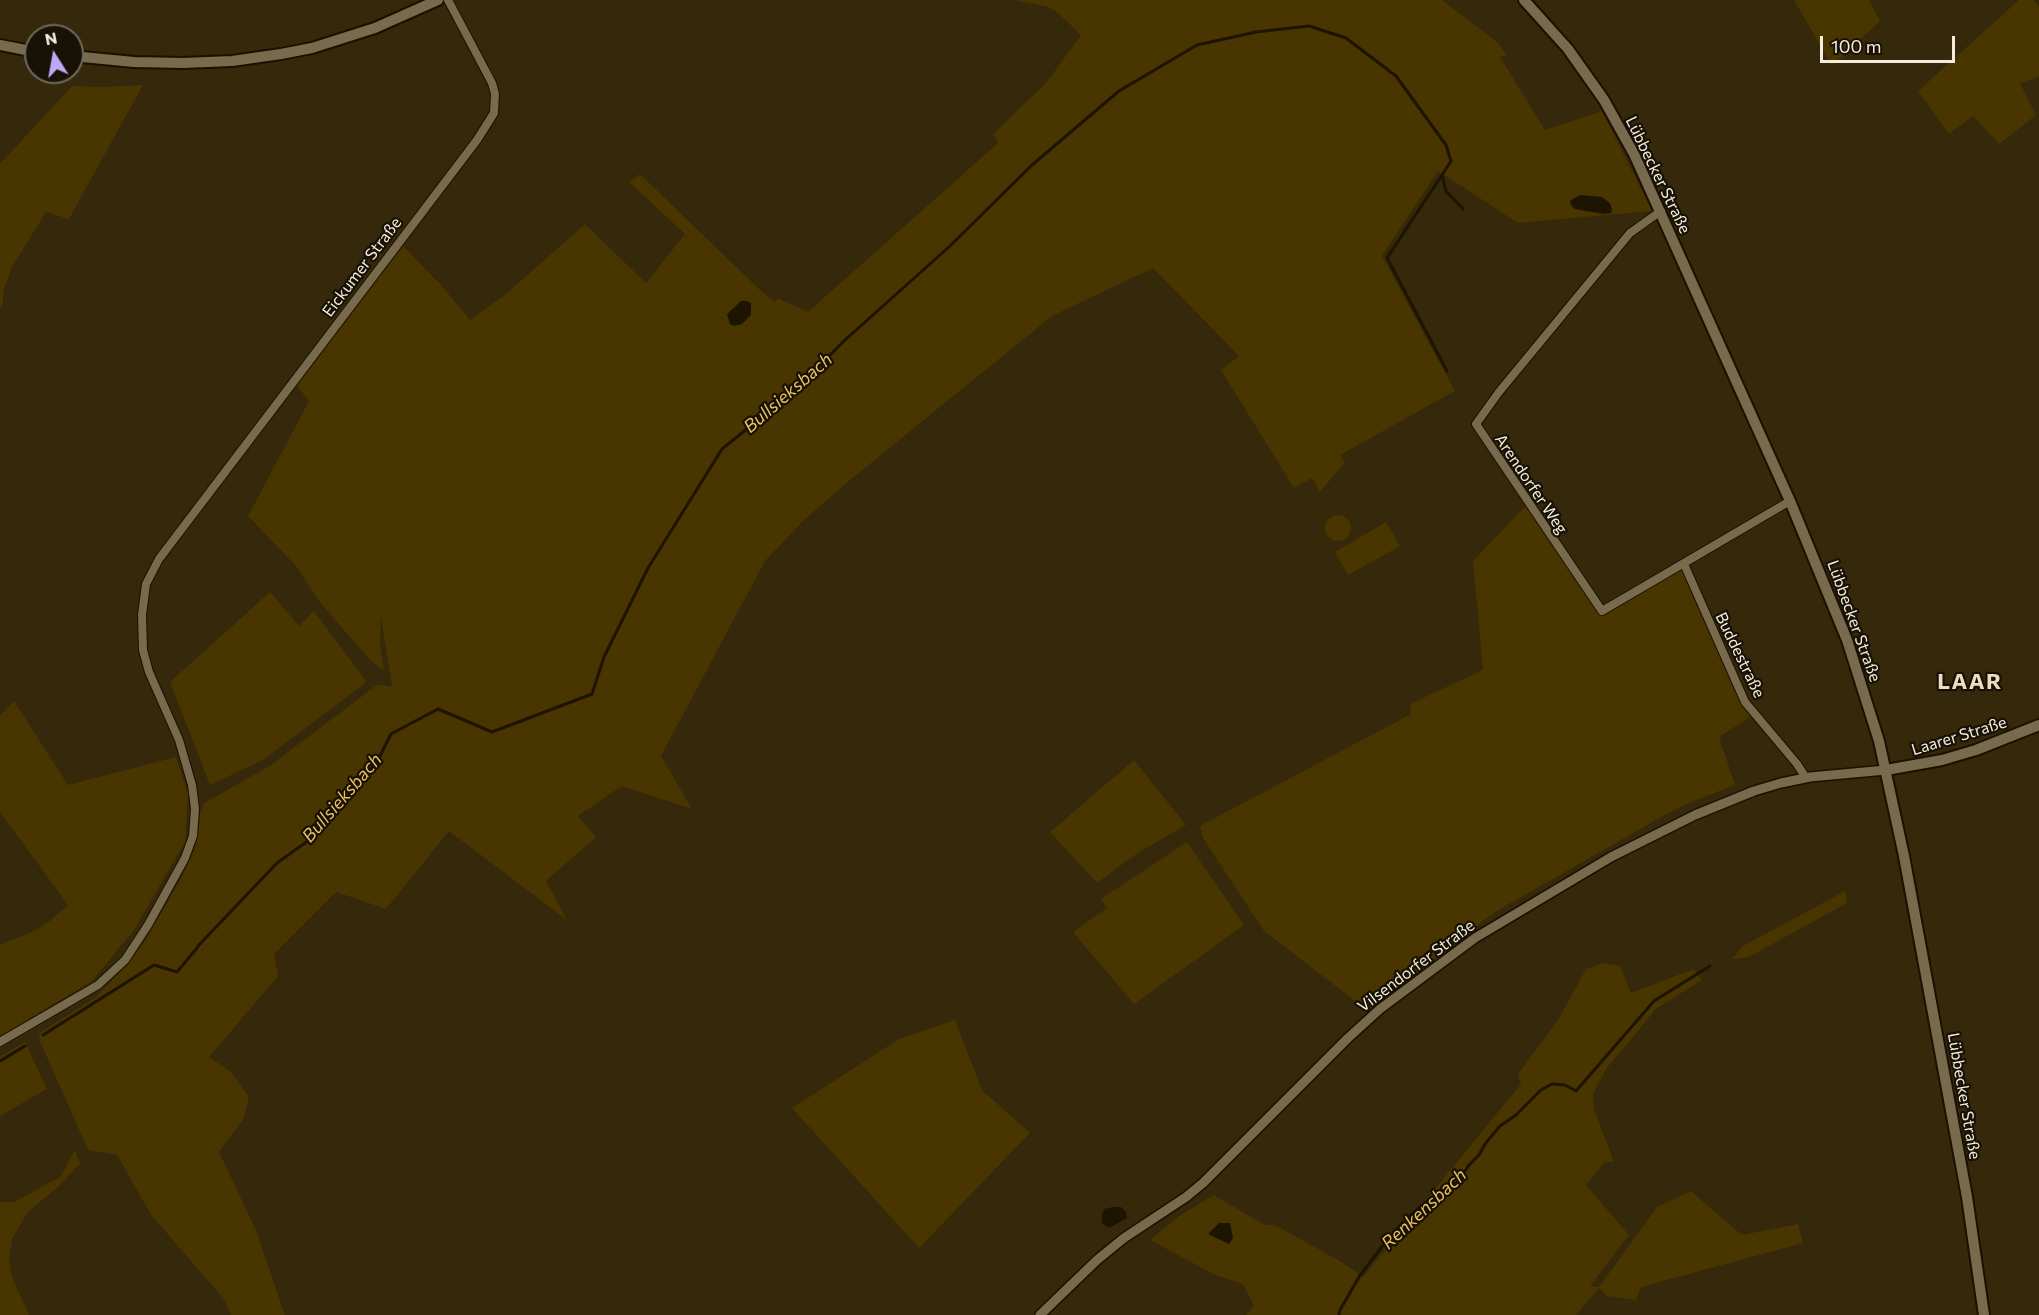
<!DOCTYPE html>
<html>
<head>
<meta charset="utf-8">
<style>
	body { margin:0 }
	#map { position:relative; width:2039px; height:1315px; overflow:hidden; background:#35280b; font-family:Commissioner,sans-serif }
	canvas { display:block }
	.north { position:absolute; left:24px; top:24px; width:60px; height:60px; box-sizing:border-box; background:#181206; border:2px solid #706a5c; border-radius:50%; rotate:349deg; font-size:16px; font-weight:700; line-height:24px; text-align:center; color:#f5eddc }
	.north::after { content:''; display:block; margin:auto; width:21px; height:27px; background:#bda9f5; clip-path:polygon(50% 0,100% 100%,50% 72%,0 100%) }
	.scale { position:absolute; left:1820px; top:36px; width:135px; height:27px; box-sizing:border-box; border:3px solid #f5eddc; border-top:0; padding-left:8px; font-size:18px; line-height:21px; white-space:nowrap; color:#f5eddc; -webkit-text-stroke:4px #181206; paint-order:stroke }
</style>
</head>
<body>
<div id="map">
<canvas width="2039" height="1315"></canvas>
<div class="north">N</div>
<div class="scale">100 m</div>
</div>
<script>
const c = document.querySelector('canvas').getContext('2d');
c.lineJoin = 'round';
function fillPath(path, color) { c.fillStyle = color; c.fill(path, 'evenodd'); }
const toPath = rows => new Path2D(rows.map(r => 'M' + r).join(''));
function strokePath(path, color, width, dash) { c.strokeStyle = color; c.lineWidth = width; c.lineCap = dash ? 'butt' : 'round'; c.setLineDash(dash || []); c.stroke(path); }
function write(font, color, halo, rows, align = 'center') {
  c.font = font + ' Commissioner,sans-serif'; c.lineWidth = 4.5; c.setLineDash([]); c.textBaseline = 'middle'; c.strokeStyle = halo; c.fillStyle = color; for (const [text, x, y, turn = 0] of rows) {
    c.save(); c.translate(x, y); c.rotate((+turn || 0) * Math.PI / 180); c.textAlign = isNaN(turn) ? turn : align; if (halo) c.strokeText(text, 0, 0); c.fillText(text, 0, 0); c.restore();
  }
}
fillPath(toPath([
	[1014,0,1442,0,1498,43,1507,55,1500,57,1545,130,1602,111,1652,211,1518,223,1438,171,1382,256,1455,391,1340,455,1345,462,1320,492,1312,478,1294,488,1221,370,1239,356,1153,268,1052,316,850,480,803,521,765,561,661,756,692,809,622,786,578,816,596,837,546,881,567,920,449,831,386,909,336,892,274,954,278,976,209,1057,231,1072,249,1097,244,1118,219,1152,256,1230,285,1315,231,1315,224,1299,151,1215,117,1155,88,1150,39,1039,40,1033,96,997,130,962,145,941,182,877,196,846,200,813,204,803,268,767,377,685,392,686,381,617,380,645,384,671,371,661,318,600,297,567,248,516,309,401,297,386,403,246,442,286,470,320,506,294,585,224,646,283,685,234,629,182,640,174,760,290,775,302,778,298,808,312,998,143,993,134,1046,83,1081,35,1058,13,1049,7],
	[1794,0,1869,0,1880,21,1832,66],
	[2019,0,2034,0,2039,7,2039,77,2020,83,2036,115,1999,144,1973,116,1949,134,1918,91],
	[143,85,69,219,46,212,12,267,3,292,3,304,0,308,0,164,72,86,102,87],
	[1531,500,1603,607,1679,564,1738,697,1752,716,1719,737,1735,785,1689,803,1663,816,1495,912,1367,1010,1264,931,1203,838,1200,826,1411,714,1410,704,1483,670,1473,561],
	'1325 528a13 13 0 1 1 26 0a13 13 0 1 1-26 0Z',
	[1386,522,1400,546,1348,575,1335,552],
	[270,592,299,626,314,611,367,682,263,760,210,785,170,682],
	[14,701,68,785,176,757,188,794,185,842,134,930,92,981,0,1036,0,945,36,930,51,920,68,905,0,812,0,716],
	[1134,760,1186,825,1139,852,1097,883,1050,832],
	[1187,842,1244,925,1134,1004,1073,932,1107,908,1101,899],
	[1845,891,1847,903,1749,957,1732,959,1743,946],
	[1602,963,1620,966,1631,993,1694,969,1702,980,1656,1009,1606,1069,1593,1094,1594,1109,1614,1162,1605,1162,1586,1185,1629,1235,1590,1286,1599,1287,1657,1207,1691,1191,1742,1235,1798,1224,1803,1243,1641,1287,1636,1300,1607,1296,1599,1288,1576,1315,1246,1315,1254,1306,1243,1284,1215,1275,1150,1240,1179,1216,1214,1195,1263,1224,1277,1226,1340,1261,1363,1277,1521,1084,1518,1074,1558,1020,1586,969],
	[955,1020,982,1090,1030,1133,919,1248,792,1108,899,1039],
	[25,1042,47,1089,0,1116,0,1057],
	[75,1150,80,1164,60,1185,27,1213,12,1239,9,1261,12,1277,29,1315,0,1315,0,1202,14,1202,60,1177]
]), '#493500');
fillPath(toPath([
	[1580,195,1602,197,1610,203,1612,209,1611,213,1603,214,1575,209,1571,205,1570,201],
	[741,301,746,301,751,303,751,315,742,324,734,326,730,324,727,314],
	[1113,1207,1121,1207,1126,1212,1127,1218,1109,1228,1102,1223,1102,1215,1104,1209],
	[1219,1223,1230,1223,1233,1238,1229,1244,1208,1234]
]), '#1e1402');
strokePath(toPath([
	[1442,175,1387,258,1447,371],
	[198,946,277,863,312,838,377,762,391,734,438,709,492,732,592,694,604,657,648,568,722,449,793,392,845,340,950,246,1032,165,1119,91,1197,45,1256,32,1309,26,1346,38,1396,76,1446,145,1451,161,1442,175,1446,191,1463,209],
	[43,1035,154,965,177,972,197,948],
	[0,1061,25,1046],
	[1339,1315,1340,1310,1359,1277,1384,1244,1407,1218,1442,1189,1457,1183,1469,1165,1479,1155,1485,1144,1500,1126,1516,1115,1541,1090,1552,1084,1565,1085,1576,1091,1654,1001,1710,966]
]), '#1e1402', 3);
const minor = toPath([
	[1661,211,1630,233,1499,392,1476,424,1602,611,1790,501],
	[1684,564,1745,702,1797,764,1806,778],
	[0,1042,98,985,125,960,148,925,185,858,193,836,195,809,192,785,179,740,149,672,143,650,142,615,146,584,159,559,477,140,494,113,495,94,492,83,448,0]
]);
const tertiary = toPath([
	[1040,1315,1097,1260,1124,1238,1186,1197,1203,1183,1348,1038,1380,1009,1475,938,1611,857,1695,815,1754,791,1781,783,1810,777,1886,770]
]);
const secondary = toPath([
	[1524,0,1568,49,1604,100,1634,154,1790,501,1847,640,1879,741,1904,856,1967,1197,1984,1315],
	[0,45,36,52],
	[72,56,134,62,183,63,232,61,281,54,312,48,375,28,438,0],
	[1886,770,1942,760,1976,750,2039,725]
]);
strokePath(minor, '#1c1000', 10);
strokePath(tertiary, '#1c1000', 12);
strokePath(secondary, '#1c1000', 14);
strokePath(minor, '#786a4c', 8);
strokePath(tertiary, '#786a4c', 9);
strokePath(secondary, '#786a4c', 10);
write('16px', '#f5eddc', '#181206', [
	["Lübbecker Straße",1658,175,64],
	["Eickumer Straße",362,267,-53],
	["Arendorfer Weg",1531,484,56],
	["Lübbecker Straße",1854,621,70],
	["Buddestraße",1740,655,64],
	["Laarer Straße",1959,736,-17],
	["Vilsendorfer Straße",1416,966,-37],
	["Lübbecker Straße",1964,1096,80]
]);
write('italic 18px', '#ecc060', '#181206', [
	["Bullsieksbach",788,393,-41],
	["Bullsieksbach",342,798,-49],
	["Renkensbach",1424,1209,-43]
]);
c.letterSpacing = '1.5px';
write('bold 22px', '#edddbc', '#181206', [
	["LAAR",1970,682]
]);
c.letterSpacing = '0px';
</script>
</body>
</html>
